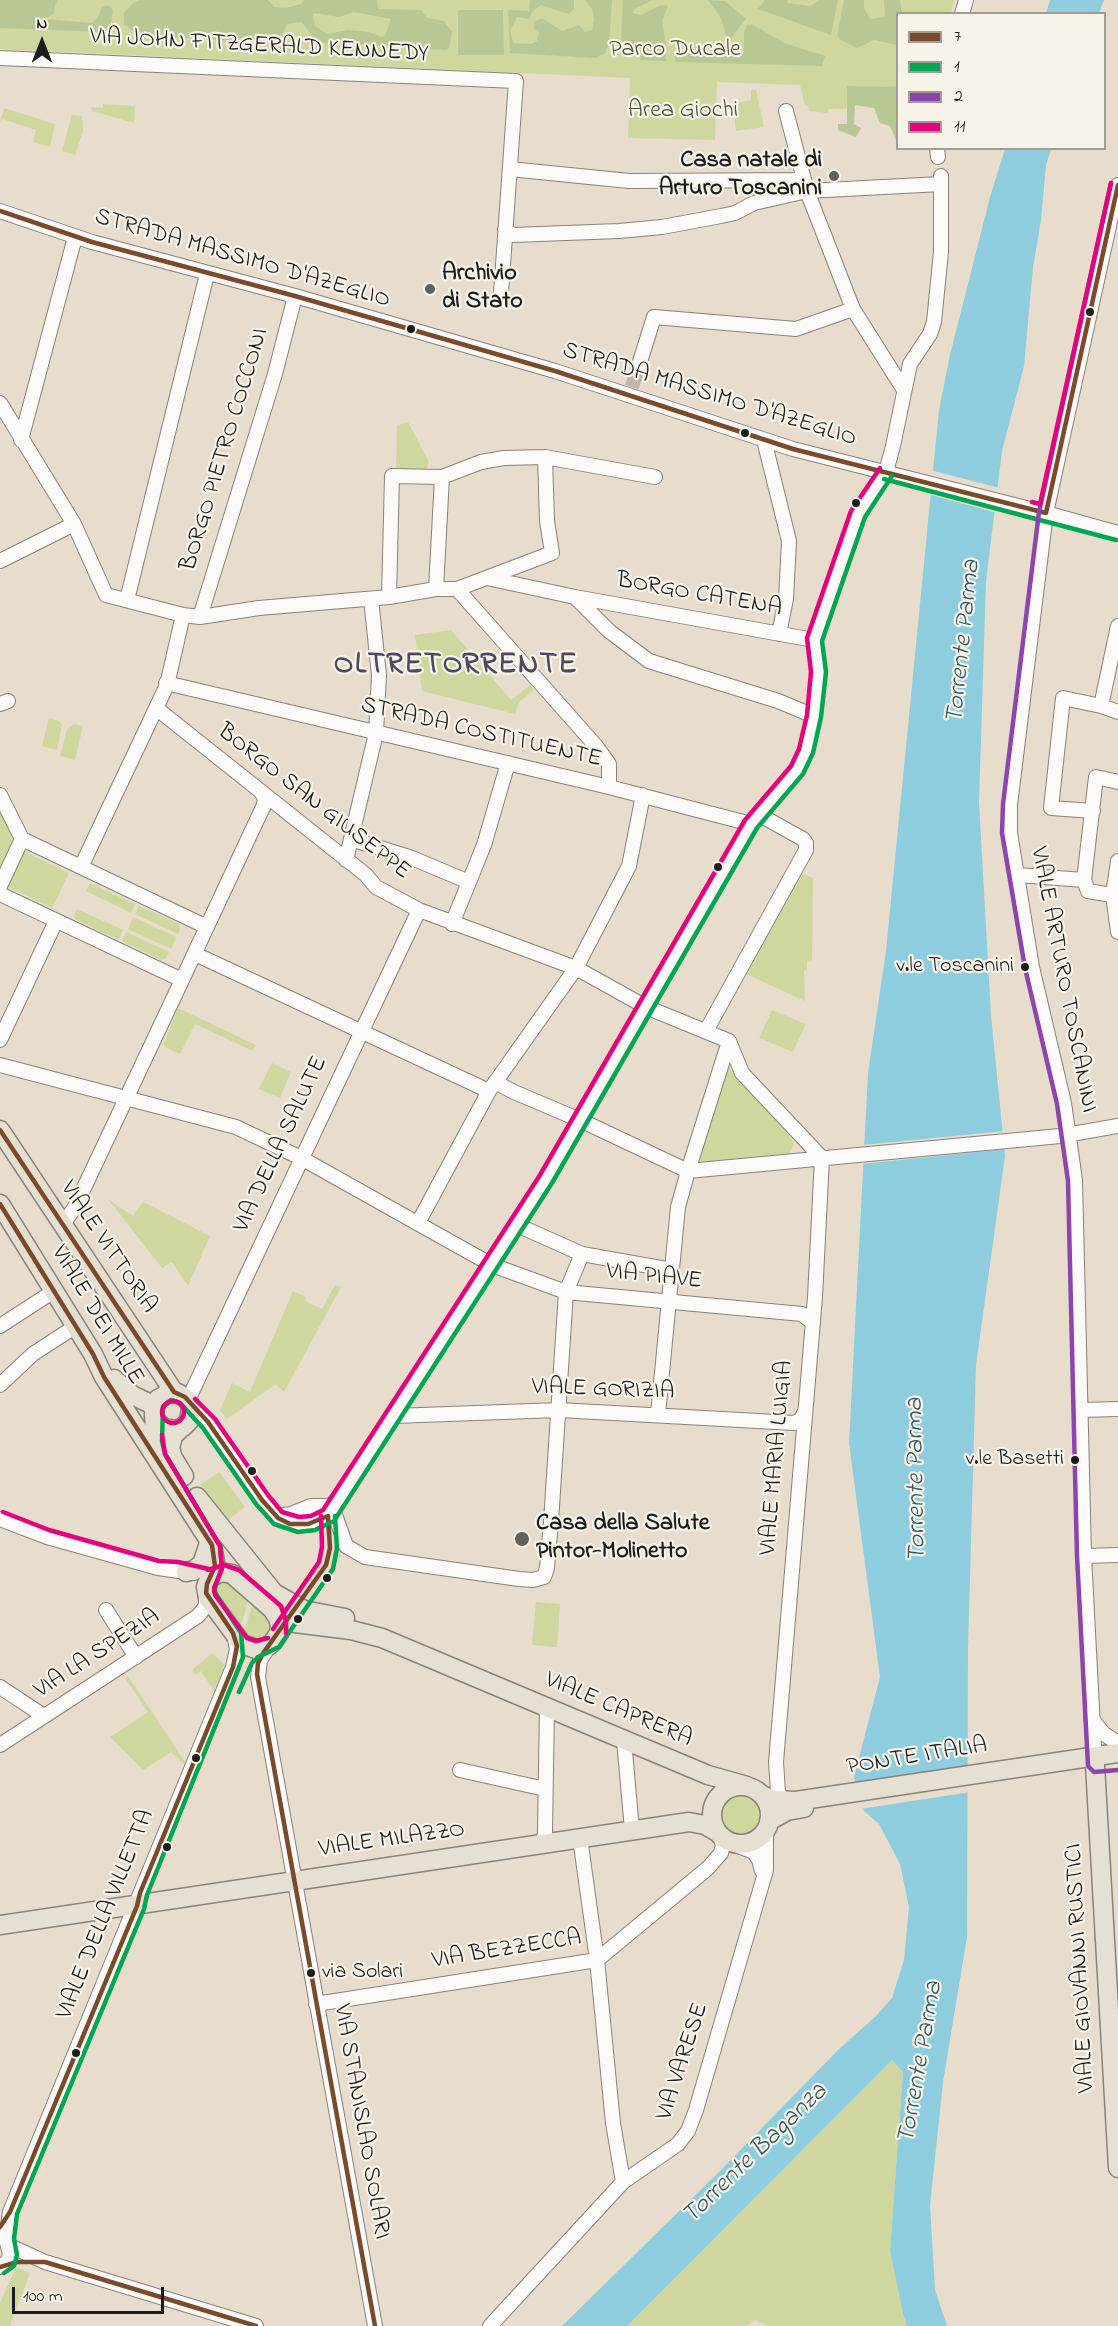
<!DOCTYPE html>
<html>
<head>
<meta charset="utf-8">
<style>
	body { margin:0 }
	#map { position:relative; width:1118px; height:2326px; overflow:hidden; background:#e8dccd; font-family:"Indie Flower",sans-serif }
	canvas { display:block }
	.legend { position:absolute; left:896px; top:12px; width:210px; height:138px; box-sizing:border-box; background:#f7f3e8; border:2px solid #9f9d96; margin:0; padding:8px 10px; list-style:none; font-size:18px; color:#1c1c1c }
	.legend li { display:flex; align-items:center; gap:12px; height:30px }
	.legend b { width:30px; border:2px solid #9f9d96 }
	.north { position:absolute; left:12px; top:12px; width:60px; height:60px; -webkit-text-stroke:4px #f7f3e8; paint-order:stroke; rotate:0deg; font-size:16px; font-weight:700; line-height:24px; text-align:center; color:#1c1c1c }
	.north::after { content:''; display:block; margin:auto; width:21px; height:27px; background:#1c1c1c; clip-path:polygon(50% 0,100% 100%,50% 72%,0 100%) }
	.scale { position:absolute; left:12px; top:2287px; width:152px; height:27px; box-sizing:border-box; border:3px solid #1c1c1c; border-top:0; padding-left:8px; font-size:18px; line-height:21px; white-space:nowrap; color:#1c1c1c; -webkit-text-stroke:4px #f7f3e8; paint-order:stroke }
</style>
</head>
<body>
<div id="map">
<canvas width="1118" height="2326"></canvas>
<ul class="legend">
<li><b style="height:8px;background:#7a4b2a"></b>7</li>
<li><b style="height:8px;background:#00a651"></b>1</li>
<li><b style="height:8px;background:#8e44ad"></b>2</li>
<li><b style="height:8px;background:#e5007d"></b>11</li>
</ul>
<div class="north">N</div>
<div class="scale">100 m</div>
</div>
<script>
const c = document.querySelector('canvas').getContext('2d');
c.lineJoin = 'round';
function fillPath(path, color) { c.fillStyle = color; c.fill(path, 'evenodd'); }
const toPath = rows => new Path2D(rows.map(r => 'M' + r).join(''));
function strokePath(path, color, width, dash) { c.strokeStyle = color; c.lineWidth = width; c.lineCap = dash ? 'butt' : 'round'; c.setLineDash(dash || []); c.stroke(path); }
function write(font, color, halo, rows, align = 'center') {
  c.font = font + ' "Indie Flower",sans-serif'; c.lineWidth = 4.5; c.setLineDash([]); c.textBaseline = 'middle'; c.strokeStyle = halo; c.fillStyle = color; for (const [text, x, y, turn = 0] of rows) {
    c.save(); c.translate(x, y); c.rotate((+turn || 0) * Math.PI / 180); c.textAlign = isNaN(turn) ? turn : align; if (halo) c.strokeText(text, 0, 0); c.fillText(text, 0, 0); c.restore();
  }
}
fillPath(toPath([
	[0,0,954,0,951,13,898,14,897,90,847,88,847,109,829,109,828,113,809,111,808,106,805,106,800,85,717,82,715,140,628,138,630,78,0,49],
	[751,90,756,90,764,127,736,131,733,104,751,100],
	[103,104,135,106,134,123,92,111,91,107,103,108],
	[4,108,55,124,50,147,33,142,36,130,2,119,0,124],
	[72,115,82,116,83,131,75,155,62,151],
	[408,422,429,462,426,469,396,468,397,425],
	[451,630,511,700,530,685,534,690,519,702,515,714,422,691,415,635],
	[49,718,59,721,62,724,57,750,42,746],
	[74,724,83,726,75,760,60,756,67,729],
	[0,813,12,836,12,845,0,870],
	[23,851,69,873,52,908,6,886],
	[800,873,813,878,812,960,807,961,807,970,804,971,805,1001,744,973],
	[90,883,135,904,131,913,86,891],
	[139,906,179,924,180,929,178,934,135,914],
	[77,909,123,930,119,940,73,918],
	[133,917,176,937,171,949,128,929],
	[126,932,169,952,166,958,162,960,122,941],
	[178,1008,256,1045,253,1051,195,1024,180,1054,163,1046],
	[772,1010,806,1024,793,1052,759,1038],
	[272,1063,291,1072,280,1098,259,1089],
	[729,1067,791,1138,794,1144,790,1154,702,1163,700,1157],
	[108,1199,133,1216,143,1202,210,1236,188,1286,172,1262,162,1268],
	[335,1285,341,1287,284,1392,276,1384,227,1419,220,1410,232,1383,250,1392,293,1291,306,1297,305,1301,322,1309],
	[219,1472,245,1507,225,1522,200,1485],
	[225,1578,249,1598,240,1628,214,1594,213,1585],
	[253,1602,269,1615,273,1629,260,1643,243,1635],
	[536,1602,560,1604,557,1647,532,1645],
	[212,1653,225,1665,214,1691,201,1671,195,1675,192,1670],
	[128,1676,185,1762,184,1764,171,1752,143,1770,110,1737,148,1712,125,1678],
	'720 1815a20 20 0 1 1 40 0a20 20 0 1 1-40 0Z',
	[892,2060,903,2072,890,2251,907,2326,769,2326,755,2320,746,2326,627,2326],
	[16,2267,30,2273,10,2326,0,2326,0,2303]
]), '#cfd79e');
fillPath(toPath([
	[0,0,57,0,53,14,45,19,91,23,97,19,102,7,108,5,113,10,110,27,103,32,0,28],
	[140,0,268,0,274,7,286,8,301,4,305,0,377,0,378,9,421,10,427,18,444,21,452,32,449,48,446,50,316,42,302,22,287,24,283,33,269,42,139,36,124,24,124,13,133,3],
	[354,12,391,19,385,36,382,37,369,32,348,30,327,34,315,26,313,17,314,13,339,17],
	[530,0,574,0,574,9,569,14,541,5,533,11,529,19,517,17,510,30,513,43,531,44,537,41,539,33,534,29,534,22,542,18,562,31,579,25,585,32,592,30,594,19,592,9,585,0,612,0,609,44,605,53,595,58,510,53,508,10,529,11],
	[623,0,653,0,634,9,633,13,641,15,661,5,668,6,662,20,666,46,666,61,641,60,637,51,621,42],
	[708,0,725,1,746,19,728,42,721,18],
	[765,0,788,0,787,3,810,6,820,0,838,0,831,35,758,9],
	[844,0,864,0,864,8,870,19,885,17,884,0,900,0,902,13,898,14,897,45,874,40,857,48,839,39,837,36],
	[458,10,503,10,504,55,458,55],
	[752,24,784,43,825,56,822,66,675,62,675,53,732,55,744,52,744,32,747,25],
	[847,86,897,87,897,143,890,126,880,123,874,108,855,105,854,124,861,128,856,137,838,130,838,124,847,124]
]), '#b9c795');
fillPath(toPath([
	[1050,0,1104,0,1099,13,1046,13],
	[1005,149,1051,149,1046,165,1041,220,1033,267,1024,366,1002,451,986,581,979,802,991,1016,1005,1156,976,1365,968,1647,967,1937,943,2082,930,2205,935,2290,947,2326,907,2326,903,2313,890,2251,903,2072,892,2060,627,2326,562,2326,721,2170,838,2050,876,2016,892,1998,904,1960,909,1907,900,1864,879,1824,864,1811,854,1777,880,1677,849,1443,868,1073,886,951,939,410,950,355,990,197]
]), '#8dcddd');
fillPath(toPath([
	[930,470,1000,488,997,513,927,494],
	[1005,1131,1007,1149,861,1164,862,1145],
	[971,1766,971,1792,860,1809,853,1784]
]), '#e8dccd');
strokePath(toPath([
	[632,387,638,368]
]), '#bfb6aa', 14, [14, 7]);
const minor = toPath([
	[962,14,966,0],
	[0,58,516,81,501,293],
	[786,111,807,191,853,309,904,390],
	[937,148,938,157],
	[510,169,629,181,803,180],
	[0,211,92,242,295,296,555,371,793,449,1046,513,1118,533],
	[505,230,513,235,619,231,662,227,721,216,735,213,754,203,807,191,941,184],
	[638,368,654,317,796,329,853,309],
	[0,403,74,524,106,595,183,615,200,617,259,608,389,597,436,589,457,589,552,553,547,521,545,457],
	[21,440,75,237],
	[764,440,789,541,786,599,779,634],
	[0,561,74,524],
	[487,578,575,597,814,640],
	[436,589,442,477],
	[457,589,596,746,609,764,609,787],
	[389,597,392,476,442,477,481,462,504,458,545,457,655,477],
	[575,597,609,631,649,661,778,701,814,716],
	[127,600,207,274],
	[200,617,275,374,295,296],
	[166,683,609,787,751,824],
	[0,704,8,701],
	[1101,706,1118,626],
	[156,708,366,875,376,887,419,910,576,968,646,1007,729,1041],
	[1118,782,1096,777,1084,880,1088,891,1118,896],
	[0,795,22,839],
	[1093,811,1051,808,1063,698,1101,706,1118,712],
	[351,839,412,858,469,882],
	[346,860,376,733,379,675,371,599],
	[1118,861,1113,895,1118,932],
	[81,867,167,685,183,615],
	[1017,875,1084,880],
	[0,886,22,839,207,927],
	[0,894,182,980,264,805,265,798,261,792],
	[452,924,484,845,508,763],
	[195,954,489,1091],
	[706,1031,806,850,806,843,803,839,758,814],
	[0,1040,56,921],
	[729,1041,688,1171,1060,1136,1118,1126],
	[729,1041,742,1073,822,1158],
	[0,1065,236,1127,301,1158,492,1265,566,1292,802,1314,813,1323],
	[495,1082,514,1092,580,1120,688,1171,678,1207,658,1414],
	[418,1223,489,1091,576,968,629,866,643,795],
	[517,1225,582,1254,672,1270],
	[62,1226,75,1207,182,980],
	[0,1326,54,1291],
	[0,1385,33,1354,76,1326],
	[188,1400,419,910],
	[190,1404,209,1424,213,1432,262,1500,278,1518,298,1525,313,1523,328,1516,546,1179,751,824,797,770,806,751,814,716,819,672,814,640,822,615,858,514,886,472,893,446,910,364,930,334,934,322,941,252,941,176],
	[1082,1410,1118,1409],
	[393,1416,559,1410,794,1423,801,1420,804,1413],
	[333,1509,346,1546,365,1557,519,1579,533,1580,544,1577,547,1568,551,1522,566,1292,582,1254],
	[277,1516,291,1514,311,1506,330,1506,338,1499],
	[0,1519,47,1537,158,1568,194,1573],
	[1084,1556,1118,1555],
	[106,1610,136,1657],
	[270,1645,260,1660,258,1677,375,2326],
	[0,1687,44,1716],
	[1091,1718,1104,1734,1118,1743],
	[624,1740,632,1830],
	[0,1745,198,1616,206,1606,206,1593],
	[1095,1765,1084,1556,1075,1180,1064,1103,1032,967,1010,833,1010,805,1046,513,1118,185],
	[460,1770,545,1789],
	[789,1801,782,1799,778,1792,776,1762,815,1297,822,1158],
	[580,1838,597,1960,613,2123,623,2182],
	[543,1844,545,1832,547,1707],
	[733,1844,754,1852,759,1860,762,1871],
	[316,2004,597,1960,708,1868,721,1853,723,1845,720,1836],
	[8,2245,45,2262,256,2326],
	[0,2267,8,2261,10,2254,6,2239,10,2212,233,1667,237,1649,234,1635],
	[490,2326,623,2182,678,2144,688,2131,696,2110,766,1870,766,1830]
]);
const major = toPath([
	[0,1130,174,1392],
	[0,1204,93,1354,104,1377,212,1545,215,1562,213,1573,208,1581,206,1587,208,1598,242,1644,256,1649,267,1647,273,1642,279,1633,280,1625,278,1618,272,1609,232,1574,221,1572,211,1577],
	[114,1379,132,1395,155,1406],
	[154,1415,157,1422,164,1428,176,1430,183,1427,189,1421,191,1408,188,1400,178,1393,169,1393,158,1399,154,1410,155,1442,158,1456],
	[180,1429,173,1436,170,1448,173,1458,184,1476],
	[197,1497,274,1593,304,1610,345,1618],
	[186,1572,194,1570,202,1564,209,1543],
	[272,1609,283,1617,295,1623,351,1630,382,1638,708,1775,747,1786],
	[1095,1765,1118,2168],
	'712 1815a29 29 0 1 1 58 0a29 29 0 1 1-58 0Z',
	[762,1795,774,1800,796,1801,1118,1753],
	[769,1821,787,1811,804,1808],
	[0,1925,689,1822,705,1825,717,1832]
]);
strokePath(minor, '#88827a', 16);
strokePath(major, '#88827a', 21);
strokePath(minor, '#fcfaf8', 14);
strokePath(major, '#e6e0d3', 18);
strokePath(toPath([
	[0,211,92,242,295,296,555,371,793,449,1046,513],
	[1046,513,1118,185],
	[0,1130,174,1392,185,1397,208,1422,262,1500,278,1518,290,1524,308,1524,328,1516,330,1548,326,1565,264,1652,258,1663,257,1674,375,2326],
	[0,1204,93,1354,104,1377,212,1545,215,1566,207,1584,206,1593,233,1633,237,1646,233,1667,140,1893,137,1906,10,2212,0,2227],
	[0,2267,17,2262,45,2262,256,2326]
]), '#7a4b2a', 4.5);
strokePath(toPath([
	[884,479,1116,540],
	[239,1692,252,1663,258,1657,279,1647,333,1569,337,1548,335,1516],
	[4,2273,14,2266,17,2255,14,2239,17,2214,144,1909,147,1895,243,1657,241,1633,214,1591,222,1567,220,1546,165,1454,162,1441,163,1407,171,1400,180,1403,203,1428,256,1504,274,1524,298,1532,315,1530,334,1521,552,1183,757,828,803,774,813,753,821,717,826,672,822,641,865,517,892,476]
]), '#00a651', 4.5);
strokePath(toPath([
	[1111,183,1039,512,1003,804,1002,833,1025,968,1057,1104,1068,1181,1077,1556,1088,1766,1094,1772,1118,1770]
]), '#8e44ad', 4.5);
strokePath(toPath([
	[1032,502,1040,504,1111,183],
	[195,1399,215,1419,268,1495,282,1512,299,1517,311,1516,323,1510,540,1175,745,820,791,766,799,749,807,715,811,672,807,638,851,511,880,468],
	'162 1412a11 11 0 1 1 22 0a11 11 0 1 1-22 0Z',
	[162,1435,165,1454,220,1546,222,1569,214,1588,215,1595,247,1638,256,1641,268,1638],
	[3,1512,49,1530,159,1561,178,1562,213,1570],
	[208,1570,224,1565,239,1570,281,1606,286,1621,286,1633],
	[273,1629,319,1562,322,1547,321,1516]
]), '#e5007d', 4.5);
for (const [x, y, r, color] of [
	[834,176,6,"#635f5a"],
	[430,289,6,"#635f5a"],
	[1090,312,5,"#1c1c1c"],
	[411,329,5,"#1c1c1c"],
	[745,433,5,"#1c1c1c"],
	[856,503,5,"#1c1c1c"],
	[718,867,5,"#1c1c1c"],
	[1025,967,5,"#1c1c1c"],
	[1075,1460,5,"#1c1c1c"],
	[252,1471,5,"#1c1c1c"],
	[522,1539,8,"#635f5a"],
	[327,1578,5,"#1c1c1c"],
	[298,1619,5,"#1c1c1c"],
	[196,1758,5,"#1c1c1c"],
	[167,1847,5,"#1c1c1c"],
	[311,1973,5,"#1c1c1c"],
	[76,2053,5,"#1c1c1c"]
]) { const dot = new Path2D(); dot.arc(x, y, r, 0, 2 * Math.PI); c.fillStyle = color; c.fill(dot); strokePath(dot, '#f7f3e8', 2); }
write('22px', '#1c1c1c', '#f7f3e8', [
	["v.le Toscanini",1014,967],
	["v.le Basetti",1064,1460],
	["via Solari",322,1973,"left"]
], 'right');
write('24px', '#1c1c1c', '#f7f3e8', [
	["VIA JOHN FITZGERALD KENNEDY",259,47,3],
	["STRADA MASSIMO D'AZEGLIO",242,260,16],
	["STRADA MASSIMO D'AZEGLIO",709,396,17],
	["BORGO PIETRO COCCONI",226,450,-73],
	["BORGO CATENA",699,596,10],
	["STRADA COSTITUENTE",481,734,13],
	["BORGO SAN GIUSEPPE",313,803,38],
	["VIALE ARTURO TOSCANINI",1062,980,79],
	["VIA DELLA SALUTE",282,1145,-65],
	["VIALE VITTORIA",107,1248,56],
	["VIA PIAVE",654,1278,6],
	["VIALE DEI MILLE",96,1316,59],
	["VIALE GORIZIA",603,1391,2],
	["VIALE MARIA LUIGIA",778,1458,-85],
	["VIA LA SPEZIA",98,1655,-33],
	["VIALE CAPRERA",618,1711,23],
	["PONTE ITALIA",917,1758,-9],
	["VIALE MILAZZO",392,1841,-8],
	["VIALE DELLA VILLETTA",107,1915,-68],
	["VIA BEZZECCA",507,1951,-9],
	["VIALE GIOVANNI RUSTICI",1082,1968,-93],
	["VIA VARESE",684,2062,-72],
	["VIA STANISLAO SOLARI",360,2122,80]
]);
write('24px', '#4b5338', '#f7f3e8', [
	["Parco Ducale",675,51],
	["Area Giochi",683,112]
]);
write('bold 24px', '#1c1c1c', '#f7f3e8', [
	["Casa natale di",822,162,"right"],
	["Arturo Toscanini",822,190,"right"],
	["Archivio",442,275],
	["di Stato",442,303],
	["Casa della Salute",536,1525],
	["Pintor-Molinetto",536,1553]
], 'left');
write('italic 26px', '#365862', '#f7f3e8', [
	["Torrente Parma",965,642,-84],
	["Torrente Parma",918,1480,-91],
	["Torrente Parma",922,2063,-80],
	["Torrente Baganza",756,2155,-44]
]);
c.letterSpacing = '1.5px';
write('bold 30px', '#4e475e', '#f7f3e8', [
	["OLTRETORRENTE",456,667]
]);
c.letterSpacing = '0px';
</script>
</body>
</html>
